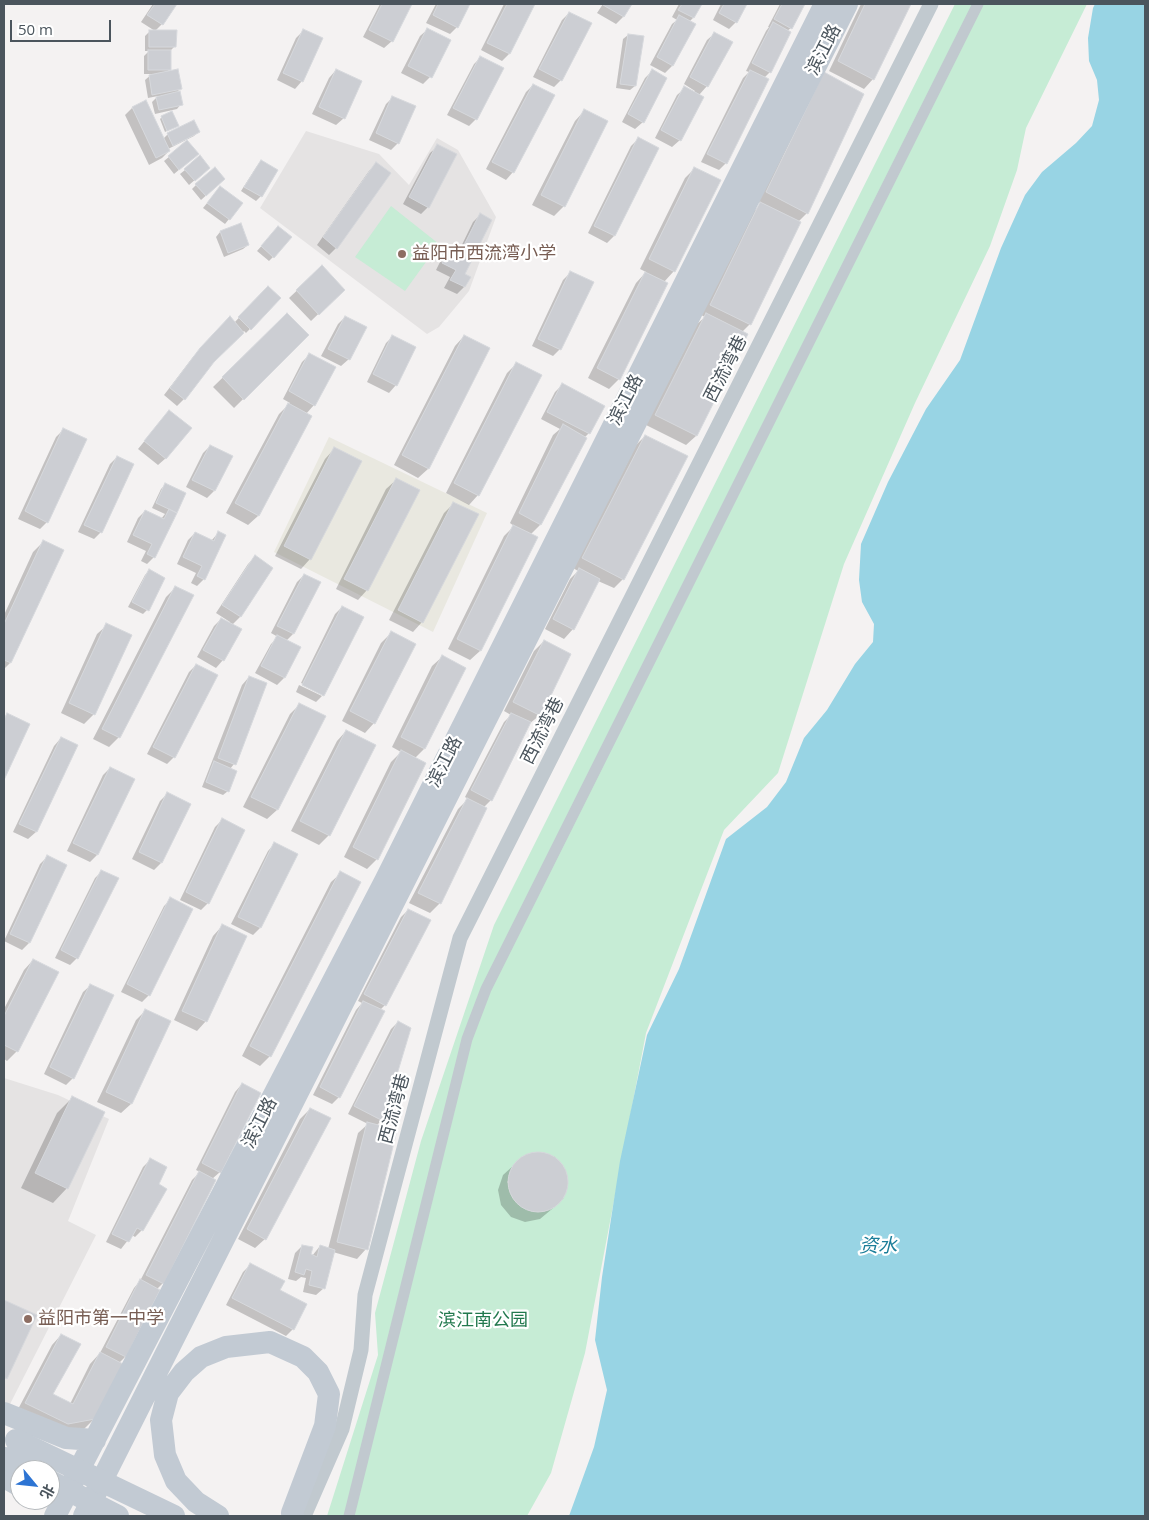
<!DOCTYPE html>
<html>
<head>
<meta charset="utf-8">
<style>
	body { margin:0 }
	#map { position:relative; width:1149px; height:1520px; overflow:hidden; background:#f4f2f2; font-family:"Open Sans","Noto Sans SC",sans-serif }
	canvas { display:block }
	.frame { position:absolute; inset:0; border:5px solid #4b555d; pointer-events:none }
	.north { position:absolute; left:10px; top:1460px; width:50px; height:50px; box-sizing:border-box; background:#fff; border:1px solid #b7bbbe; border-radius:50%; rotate:118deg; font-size:14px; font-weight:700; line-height:20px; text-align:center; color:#4b555d }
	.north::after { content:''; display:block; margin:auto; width:18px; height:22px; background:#2d74d3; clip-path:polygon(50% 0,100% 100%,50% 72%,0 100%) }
	.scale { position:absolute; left:10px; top:20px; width:101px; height:22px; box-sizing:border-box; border:2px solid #4b555d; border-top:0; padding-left:6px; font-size:15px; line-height:18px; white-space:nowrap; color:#4b555d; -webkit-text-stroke:4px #fff; paint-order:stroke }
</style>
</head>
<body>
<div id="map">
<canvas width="1149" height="1520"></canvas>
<div class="frame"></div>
<div class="north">北</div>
<div class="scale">50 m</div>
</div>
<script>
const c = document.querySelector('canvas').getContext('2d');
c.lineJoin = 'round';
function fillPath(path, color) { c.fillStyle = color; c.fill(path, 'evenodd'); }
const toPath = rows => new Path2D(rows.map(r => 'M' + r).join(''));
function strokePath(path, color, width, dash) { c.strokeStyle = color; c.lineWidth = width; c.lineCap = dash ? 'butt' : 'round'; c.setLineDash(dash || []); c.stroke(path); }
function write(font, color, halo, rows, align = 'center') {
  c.font = font + ' "Open Sans","Noto Sans SC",sans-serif'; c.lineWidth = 4.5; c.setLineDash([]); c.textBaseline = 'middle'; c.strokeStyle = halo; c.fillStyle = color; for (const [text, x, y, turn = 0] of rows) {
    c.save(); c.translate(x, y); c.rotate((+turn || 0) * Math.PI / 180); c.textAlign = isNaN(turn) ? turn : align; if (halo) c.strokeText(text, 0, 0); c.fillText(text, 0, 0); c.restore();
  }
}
fillPath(toPath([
	[329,437,487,513,433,632,274,552]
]), '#e9e8e0');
fillPath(toPath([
	[306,131,379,154,409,185,437,138,458,150,496,217,469,291,439,327,427,334,260,208],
	[4,1078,58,1095,109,1119,68,1221,96,1235,9,1406,4,1404]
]), '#e5e3e3');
fillPath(toPath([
	[955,4,1087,4,1026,128,1017,170,990,246,915,403,844,564,778,773,724,830,646,1033,585,1353,551,1473,527,1516,327,1516,378,1355,375,1313,421,1141,494,925],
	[391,206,439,244,405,291,355,257]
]), '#c6ecd5');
fillPath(toPath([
	[1095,4,1145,4,1145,1516,569,1516,594,1447,607,1390,595,1340,602,1277,620,1161,647,1035,679,969,726,839,767,807,786,782,804,738,827,710,855,664,873,642,874,624,862,602,859,580,861,544,888,482,926,409,960,360,1001,248,1025,195,1042,172,1076,143,1092,126,1099,100,1097,80,1089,61,1088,38,1093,8]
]), '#98d4e4');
fillPath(toPath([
	[153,4,175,4,162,24,155,31,141,22],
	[380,4,410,4,392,41,384,48,363,37],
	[436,4,469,4,457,27,450,34,426,23],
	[504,4,534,4,509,54,502,61,481,50],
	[603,4,630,4,623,17,616,24,597,13],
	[679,4,701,4,693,18,689,22,694,25,672,66,665,73,650,65,672,24,677,20,672,17],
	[721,4,746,4,736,22,729,29,713,20],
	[780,4,803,4,791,28,787,31,770,72,764,78,726,163,719,170,701,162,743,78,749,72,746,71,766,31,769,27,768,27],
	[861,4,909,4,873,79,864,89,829,71],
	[569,13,561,80,554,87,533,77,562,20],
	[428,29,430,77,423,84,401,73,420,36],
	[150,31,175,46,170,51,170,69,167,72,181,88,178,91,181,104,177,109,155,114,152,102,158,96,148,98,145,80,152,74,144,74,144,56,149,51,145,51,145,36],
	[303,31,302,81,295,89,277,80,296,38],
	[715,33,707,86,699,95,680,140,672,147,655,138,677,95,685,88,694,93,695,91,684,84,707,40],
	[628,35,635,86,630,90,616,88,623,39],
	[481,57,476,119,469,126,447,115,474,64],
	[336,70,344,118,336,125,312,114,329,78],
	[652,71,643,122,635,129,622,122,645,78],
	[824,74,807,213,798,222,800,223,750,324,742,332,747,334,696,436,686,445,646,425,697,324,705,317,701,315,751,214,761,204,757,202],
	[533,85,513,172,506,180,486,169,526,92],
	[393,97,398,143,391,150,369,140,386,104],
	[132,108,163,139,167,135,193,122,198,132,194,136,168,149,169,151,162,158,149,165,125,115],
	[584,111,564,206,554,216,532,205,575,121],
	[162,117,177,126,165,132,160,119],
	[638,139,657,148,614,236,607,243,588,233,631,146],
	[187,142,193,158,174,174,164,161],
	[438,146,428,207,421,214,403,204,430,153],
	[261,161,261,196,256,201,241,191,257,166],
	[376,164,336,248,329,255,317,245,369,171],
	[694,169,674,271,664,282,619,379,609,389,588,378,636,283,646,272,640,269,685,178],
	[185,170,204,172,189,185,180,174],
	[219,184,201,200,192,189,196,185],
	[216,192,241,204,225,224,203,208],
	[480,215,463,274,464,287,457,294,444,288,450,277,436,270,442,258,449,251,457,255,473,222],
	[240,224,248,245,243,249,224,257,216,237,220,232],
	[274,232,273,257,269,261,257,251],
	[322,267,343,290,311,321,289,298],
	[571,272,560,349,553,356,532,346,563,280],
	[268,287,280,298,246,333,244,331,213,361,184,399,177,406,164,395,193,357,223,325,234,323],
	[287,315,308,335,234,408,213,387],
	[345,317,365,328,349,359,341,366,321,356,338,324],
	[393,336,415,347,396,385,389,393,367,382,386,343],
	[464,336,428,469,418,478,394,465,455,346],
	[309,355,314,405,306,414,311,416,258,516,248,525,226,513,279,414,290,403,283,399,302,362],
	[516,364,478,495,469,505,446,493,507,373],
	[562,385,603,406,589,433,584,438,540,525,530,535,536,538,480,651,470,660,448,649,504,536,514,526,510,523,553,435,560,429,541,419,555,392],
	[169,411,166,458,158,465,138,449],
	[63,430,47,522,40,529,18,519,56,437],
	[645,436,623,579,614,588,598,581,573,629,564,639,545,629,570,579,578,571,573,568,635,446],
	[210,446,232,457,214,491,207,498,186,487,203,453],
	[334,449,310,559,301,569,275,556,325,459],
	[117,457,101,532,94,539,78,532,110,464],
	[396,480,367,590,358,600,336,589,386,489],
	[165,485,184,493,154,557,147,564,141,561,146,551,127,542,138,518,145,511,161,519,165,514,152,508,161,489],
	[454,503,422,622,413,632,389,620,444,513],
	[219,532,204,579,197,586,191,583,196,573,177,564,188,540,195,533,211,541],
	[43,542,10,663,4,669,4,615,33,552],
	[255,557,272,568,240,617,232,625,223,660,216,668,197,657,214,626,221,619,229,624,230,622,216,613,248,564],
	[149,571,147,610,143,614,128,607,145,575],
	[304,575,319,583,293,634,286,641,299,648,284,678,277,685,255,673,271,644,278,637,271,633,297,582],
	[176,587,119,737,109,747,93,739,166,597],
	[342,607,323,695,322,696,322,694,301,683,335,614],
	[107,625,94,714,84,724,61,713,97,634],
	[391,633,374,723,365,733,342,721,381,643],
	[544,641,540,715,529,724,491,800,484,807,440,903,430,913,409,903,458,809,468,799,465,797,504,722,511,715,504,711,534,651],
	[442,657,464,668,424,749,414,759,377,859,367,869,344,857,391,762,401,752,392,747,432,666],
	[196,665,174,757,167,764,147,754,189,672],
	[249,677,265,683,234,764,230,769,228,791,223,795,202,787,242,685],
	[299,685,322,696,316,702,296,692],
	[300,704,324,717,277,810,267,819,243,807,290,714],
	[7,714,29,724,4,777,4,718],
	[346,731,374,745,329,835,319,845,291,831,337,741],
	[61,738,76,746,36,832,28,839,13,832,54,746],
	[110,768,97,855,90,862,67,851,103,775],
	[167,794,189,804,161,863,154,870,132,859,160,801],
	[222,820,208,903,201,910,180,900,215,827],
	[275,843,296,854,260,928,253,935,231,924,268,851],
	[47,857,65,865,29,943,22,950,4,941,40,864],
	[102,871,77,958,70,965,55,958,95,878],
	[341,873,270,1056,260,1066,242,1056,331,882],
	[171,899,149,995,142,1002,121,992,164,906],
	[408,910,385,1005,380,1010,339,1097,332,1104,313,1095,356,1010,362,1003,358,1001,401,917],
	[222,926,206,1021,197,1031,174,1020,213,936],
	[33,960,17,1051,7,1061,4,1059,4,1009,24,970],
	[91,985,73,1078,66,1085,44,1074,83,992],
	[146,1010,170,1021,131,1104,121,1113,97,1102,136,1020],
	[398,1022,382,1120,376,1126,366,1249,357,1259,333,1252,324,1288,316,1295,303,1292,306,1278,301,1277,296,1281,288,1279,295,1253,302,1246,309,1255,312,1256,320,1246,328,1249,358,1133,368,1124,348,1114,391,1029],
	[242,1084,220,1172,212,1179,163,1283,157,1289,158,1290,125,1357,119,1363,94,1419,84,1429,58,1434,16,1413,52,1345,61,1335,52,1395,70,1404,90,1364,100,1353,134,1288,140,1281,192,1180,200,1172,196,1170,235,1092],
	[72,1098,67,1188,53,1203,21,1188,57,1113],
	[310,1109,265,1239,255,1248,238,1239,300,1119],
	[540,1152,555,1157,565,1169,568,1184,563,1199,552,1209,540,1219,525,1222,511,1217,501,1205,498,1190,503,1175,525,1155],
	[150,1160,142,1230,135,1237,132,1235,121,1249,106,1242,143,1167],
	[250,1265,293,1329,286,1336,226,1305,243,1272],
	[4,1301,35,1316,4,1381]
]), '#0003');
const building = toPath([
	[155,4,177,4,163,25,147,15,155,4],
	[382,4,412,4,393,42,369,30,382,4],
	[438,4,470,4,458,28,433,15,438,4],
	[507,4,535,4,510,54,487,43,507,4],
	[604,4,632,4,624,17,603,5,604,4],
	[682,4,702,4,694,18,678,10,682,4],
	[724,4,747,4,737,23,719,13,724,4],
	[782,4,805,4,792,29,774,19,782,4],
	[865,4,911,4,874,80,838,61,865,4],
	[569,12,592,23,562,81,539,69,569,12],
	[679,15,696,24,673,66,657,57,679,15],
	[773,22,791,32,771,73,752,63,773,22],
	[427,28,451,40,432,78,408,66,427,28],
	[303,29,323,38,303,82,283,73,303,29],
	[149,30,177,30,176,47,149,47,149,30],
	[714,32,733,42,708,87,690,77,714,32],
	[628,34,644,36,636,86,620,84,628,34],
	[148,50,171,50,171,70,148,70,148,50],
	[480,56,504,68,477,120,453,108,480,56],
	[178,69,182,89,152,95,149,75,178,69],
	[336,69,362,81,345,119,319,107,336,69],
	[652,69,667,78,644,123,628,114,652,69],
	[750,70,769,79,727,164,707,154,750,70],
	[824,72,864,94,808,214,766,192,824,72],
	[533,84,555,95,514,173,492,162,533,84],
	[684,86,704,97,681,141,661,130,684,86],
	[180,91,183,105,159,110,156,97,180,91],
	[392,96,416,106,399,144,376,133,392,96],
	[146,100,170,151,156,158,132,107,146,100],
	[584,109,608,121,565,207,541,195,584,109],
	[172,111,179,126,167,131,161,116,172,111],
	[194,120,200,132,173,146,167,133,194,120],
	[638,137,659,148,615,236,594,226,638,137],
	[187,140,199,154,179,170,168,156,187,140],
	[437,144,457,154,429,208,409,197,437,144],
	[200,155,210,168,195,181,184,169,200,155],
	[261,160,278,170,262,197,244,187,261,160],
	[376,162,391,173,337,249,323,237,376,162],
	[215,167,225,179,206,196,195,184,215,167],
	[694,167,721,180,675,272,649,259,694,167],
	[220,186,243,203,230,220,207,203,220,186],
	[760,202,801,222,751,325,710,305,760,202],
	[480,213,492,220,465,274,471,277,465,287,450,280,456,270,442,263,449,249,459,255,480,213],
	[241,223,249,245,228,253,220,231,241,223],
	[278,226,292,237,274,258,261,246,278,226],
	[322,265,345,290,319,315,296,290,322,265],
	[570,271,594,282,561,350,538,339,570,271],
	[645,272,668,283,620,380,597,368,645,272],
	[268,286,281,298,251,330,238,317,268,286],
	[287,313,309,335,244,400,222,377,287,313],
	[706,313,748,334,697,436,655,415,706,313],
	[230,316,244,333,214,362,185,400,170,388,200,348,230,316],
	[345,316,367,327,350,360,328,349,345,316],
	[392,335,416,347,397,386,373,374,392,335],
	[464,335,490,348,429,469,402,455,464,335],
	[309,353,336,367,315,406,289,391,309,353],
	[516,362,542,375,479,496,454,483,516,362],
	[562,383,605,406,590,434,547,412,562,383],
	[288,403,312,416,259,516,235,503,288,403],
	[169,410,192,428,166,459,144,441,169,410],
	[563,424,587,438,541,525,519,513,563,424],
	[63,428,87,439,48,523,25,511,63,428],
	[645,435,688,456,624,580,582,558,645,435],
	[210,445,233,456,215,491,192,480,210,445],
	[334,447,362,461,311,560,284,546,334,447],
	[117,456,134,464,102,533,84,525,117,456],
	[396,478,420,490,368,591,344,579,396,478],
	[165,483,186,493,177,513,156,503,165,483],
	[453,502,479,514,423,623,398,610,453,502],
	[169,509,177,513,155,558,147,554,152,544,133,535,145,510,164,519,169,509],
	[513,525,538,537,481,651,457,639,513,525],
	[218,531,226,535,205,580,197,576,202,566,183,557,195,532,214,541,218,531],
	[43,540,64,550,11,663,4,660,4,624,43,540],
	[255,555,273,568,241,617,222,605,255,555],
	[579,568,600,579,574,630,553,619,579,568],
	[149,569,165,578,149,611,132,602,149,569],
	[304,574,321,582,294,634,277,626,304,574],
	[175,586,194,595,120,738,102,729,175,586],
	[342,606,364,617,324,696,302,685,342,606],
	[221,618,242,629,224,661,203,650,221,618],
	[106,623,132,635,95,715,69,703,106,623],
	[391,631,416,644,375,724,350,711,391,631],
	[277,635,301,647,285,678,261,666,277,635],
	[544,640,571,654,541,716,513,702,544,640],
	[442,655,466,668,425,749,401,737,442,655],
	[196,664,218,675,175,758,153,747,196,664],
	[249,676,267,683,236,765,218,758,249,676],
	[299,703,326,716,278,810,251,797,299,703],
	[7,713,30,724,4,780,4,720,7,713],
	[511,713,531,722,492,801,471,790,511,713],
	[346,730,376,745,330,836,300,821,346,730],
	[61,737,78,745,37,832,19,824,61,737],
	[401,750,426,763,378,860,353,847,401,750],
	[214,761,237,771,229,792,206,782,214,761],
	[110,767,135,779,98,855,73,843,110,767],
	[167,792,191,804,162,863,139,852,167,792],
	[467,798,487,808,441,904,418,893,467,798],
	[222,818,245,830,209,904,186,892,222,818],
	[274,842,298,854,261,928,238,917,274,842],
	[47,855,67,865,30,943,10,934,47,855],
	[101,870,119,878,78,959,61,950,101,870],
	[340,871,361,882,271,1057,250,1046,340,871],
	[170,897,193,909,150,996,127,984,170,897],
	[408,909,431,920,386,1006,364,994,408,909],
	[222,924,247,936,207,1022,182,1011,222,924],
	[33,959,59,972,18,1052,4,1045,4,1016,33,959],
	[90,984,114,995,74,1079,50,1067,90,984],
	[363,1001,385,1011,340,1098,320,1087,363,1001],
	[145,1009,171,1021,132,1104,106,1092,145,1009],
	[398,1021,411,1028,383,1121,354,1106,398,1021],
	[242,1083,261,1093,221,1173,202,1163,242,1083],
	[72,1096,105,1112,68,1189,35,1173,72,1096],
	[310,1108,331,1118,266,1240,247,1229,310,1108],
	[367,1122,397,1130,368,1250,337,1242,367,1122],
	'508 1182a30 30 0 1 1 60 0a30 30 0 1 1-60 0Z',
	[150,1158,167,1167,159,1184,167,1189,143,1231,137,1228,129,1242,112,1234,150,1158],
	[199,1171,216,1180,164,1284,146,1275,199,1171],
	[302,1245,313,1247,311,1254,317,1257,320,1245,335,1250,325,1289,309,1285,312,1271,306,1269,304,1275,295,1272,302,1245],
	[250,1263,285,1281,280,1290,307,1304,294,1330,232,1298,250,1263],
	[140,1279,160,1290,126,1357,106,1347,140,1279],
	[4,1300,37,1315,7,1379,4,1377,4,1300],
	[61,1334,81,1344,53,1394,73,1404,100,1352,123,1364,95,1419,68,1424,25,1403,61,1334]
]);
fillPath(building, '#ccced3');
strokePath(building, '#d6d8dc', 1);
strokePath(toPath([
	[349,1516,467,1039,486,989,978,4]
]), '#c1c9cf', 11);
strokePath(toPath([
	[304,1516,342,1429,361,1350,365,1295,460,938,931,4]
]), '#c1c9cf', 15);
strokePath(toPath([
	[4,1413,66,1438,95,1440],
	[4,1477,20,1486],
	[55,1516,385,881,825,4],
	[84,1516,847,4],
	[218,1516,196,1502,176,1481,165,1455,161,1420,168,1393,184,1372,201,1357,226,1347,270,1342,303,1357,318,1372,329,1394,325,1426,292,1513,293,1516]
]), '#c2cad3', 22);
strokePath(toPath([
	[16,1440,174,1516],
	[5,1458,28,1470],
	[50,1481,118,1516]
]), '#c2cad3', 22);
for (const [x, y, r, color] of [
	[402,254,5,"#8d6e63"],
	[28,1319,5,"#8d6e63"]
]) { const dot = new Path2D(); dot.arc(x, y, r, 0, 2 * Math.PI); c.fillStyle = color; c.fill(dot); strokePath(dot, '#fff', 2); }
write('18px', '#4b555d', '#fff', [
	["滨江路",824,50,-63],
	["西流湾巷",726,369,-63],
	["滨江路",626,400,-63],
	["西流湾巷",543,731,-63],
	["滨江路",445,762,-63],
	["西流湾巷",395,1109,-75],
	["滨江路",260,1123,-63]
]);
write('18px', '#785e54', '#fff', [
	["益阳市西流湾小学",412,254],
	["益阳市第一中学",38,1319]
], 'left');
write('18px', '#22794e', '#fff', [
	["滨江南公园",483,1321]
]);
write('italic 19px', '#1a7d99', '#fff', [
	["资水",878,1247]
]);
</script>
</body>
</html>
